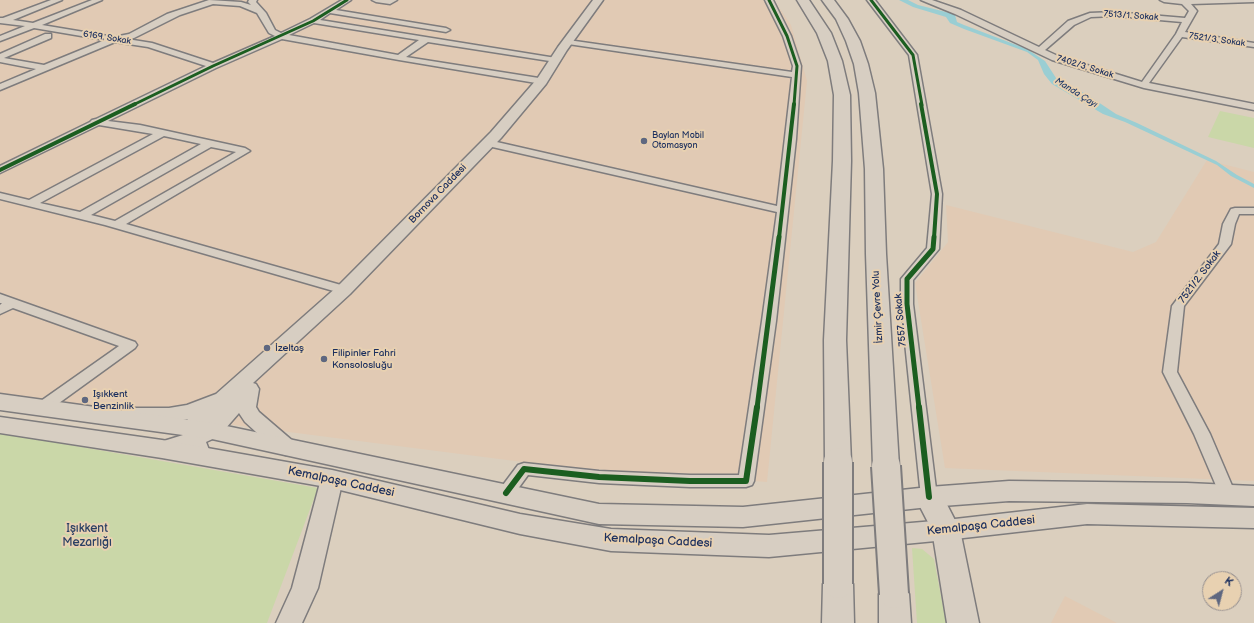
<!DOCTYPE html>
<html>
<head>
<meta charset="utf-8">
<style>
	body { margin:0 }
	#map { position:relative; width:1254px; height:623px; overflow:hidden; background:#dbcfbe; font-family:"Balsamiq Sans",sans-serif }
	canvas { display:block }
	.north { position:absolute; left:1202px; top:571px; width:40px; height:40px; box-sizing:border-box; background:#e8d1b1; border:1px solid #969090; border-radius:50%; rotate:36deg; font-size:11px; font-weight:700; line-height:16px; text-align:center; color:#1b2f5e }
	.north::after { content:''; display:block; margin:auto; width:14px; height:18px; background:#5e6780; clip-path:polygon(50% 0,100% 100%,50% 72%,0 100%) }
</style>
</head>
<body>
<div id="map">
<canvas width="1254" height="623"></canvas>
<div class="north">K</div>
</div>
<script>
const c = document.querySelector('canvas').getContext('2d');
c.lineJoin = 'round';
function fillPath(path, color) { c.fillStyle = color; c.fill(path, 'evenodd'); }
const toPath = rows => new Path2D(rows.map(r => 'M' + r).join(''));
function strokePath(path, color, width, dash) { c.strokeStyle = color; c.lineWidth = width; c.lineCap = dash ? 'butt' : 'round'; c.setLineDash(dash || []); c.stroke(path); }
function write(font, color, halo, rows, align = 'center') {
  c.font = font + ' "Balsamiq Sans",sans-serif'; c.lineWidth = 4; c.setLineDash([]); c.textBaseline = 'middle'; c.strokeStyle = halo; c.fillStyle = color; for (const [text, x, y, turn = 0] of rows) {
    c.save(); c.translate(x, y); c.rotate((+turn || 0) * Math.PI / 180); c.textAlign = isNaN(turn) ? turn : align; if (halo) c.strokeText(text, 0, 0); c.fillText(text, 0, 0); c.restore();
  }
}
fillPath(toPath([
	[0,0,774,0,791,25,807,81,767,482,554,466,0,395],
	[1207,160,1254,172,1254,481,945,468,915,283,948,242,946,205,1133,252,1156,242],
	[1065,596,1117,623,1051,623]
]), '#e1cab4');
fillPath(toPath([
	[1220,111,1254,118,1254,148,1208,137],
	[0,433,318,488,267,623,0,623],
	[912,548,922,549,934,559,946,623,917,623]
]), '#cad7a8');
fillPath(toPath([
	[899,0,908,0,918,5,950,13,955,15,957,22,964,25,1027,49,1045,61,1056,78,1069,86,1086,94,1116,114,1137,123,1216,161,1237,175,1254,184,1254,188,1231,176,1217,165,1125,122,1103,114,1052,84,1044,74,1038,60,1027,52,964,29,950,23,946,17,913,7]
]), '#9aced3');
const street = toPath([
	[51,0,62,0,13,20,33,23,92,0,102,0,42,25,114,37,129,34,167,14,209,0,241,2,251,5,248,2,249,0,257,0,256,2,266,13,275,30,281,33,310,19,342,0,351,0,336,10,446,28,450,30,446,32,330,13,320,20,556,58,560,60,556,62,428,42,406,57,545,79,546,81,545,83,542,84,399,60,282,39,216,68,108,121,140,125,245,148,250,151,126,224,348,287,350,290,348,293,344,294,105,225,0,199,0,193,29,200,153,134,99,125,0,173,0,166,90,122,92,120,96,119,206,66,148,47,115,42,0,90,0,84,36,69,0,62,0,54,45,34,51,34,51,38,4,58,44,65,105,40,34,28,0,41,0,36,25,26,0,23,0,18,3,18,51,0],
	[213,4,240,6,257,13,269,33,275,36,213,63,152,43,127,39,134,38,180,15,213,4],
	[314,23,419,40,398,55,289,35,314,23],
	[164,136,201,144,80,212,40,203,164,136],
	[211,147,236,152,115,221,91,215,211,147],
	[372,0,397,0,390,4,376,2,372,0],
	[765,0,773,0,791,36,801,66,796,139,776,321,754,481,752,485,746,487,690,487,599,483,528,475,512,497,506,499,500,497,498,493,500,489,518,465,524,463,599,471,690,475,739,475,762,321,777,212,488,146,483,143,488,140,777,206,792,77,568,44,564,42,568,40,792,72,793,66,783,36,765,0],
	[867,0,875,0,917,55,942,194,939,249,913,280,913,304,937,497,935,501,929,503,923,501,921,497,901,304,901,279,927,248,932,194,909,55,867,0],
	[921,0,932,0,961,10,1039,47,1068,21,1090,13,1114,12,1185,18,1189,11,1182,4,1164,2,1160,0,1254,0,1254,2,1191,4,1197,11,1185,32,1254,43,1254,47,1182,37,1149,83,1254,104,1254,110,1144,88,1052,60,955,14,921,0],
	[1114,16,1182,22,1176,34,1142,82,1058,56,1045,50,1074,25,1091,17,1114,16],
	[1235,208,1254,208,1254,214,1239,214,1235,224,1231,244,1184,306,1177,372,1210,434,1236,495,1234,499,1228,501,1222,499,1220,495,1194,434,1163,372,1172,306,1219,244,1223,224,1231,209,1235,208],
	[0,294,135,342,137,345,135,348,48,411,43,412,38,411,36,407,38,403,119,346,13,308,0,314,0,305,2,303,0,303,0,294]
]);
const secondary = toPath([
	[593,0,603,0,567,50,546,84,501,138,350,294,253,383,256,384,259,389,256,407,259,412,294,442,297,447,294,452,286,455,278,452,245,422,239,413,219,436,206,442,211,455,208,461,200,463,192,461,187,449,162,457,154,454,151,449,154,444,183,435,180,428,188,419,169,422,129,422,122,420,119,415,122,410,129,408,169,408,187,405,216,394,338,286,491,132,537,79,558,47,593,0],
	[332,471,340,473,343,479,318,588,302,623,276,623,292,588,321,479,324,473,332,471]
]);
const primary = toPath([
	[0,394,212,423,599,504,743,507,929,487,1009,481,1187,483,1254,486,1254,506,1187,503,1009,501,929,507,743,527,599,524,212,439,0,410,0,394],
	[0,417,162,440,332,470,520,514,611,529,769,535,946,520,1087,504,1254,508,1254,528,1087,524,946,540,769,557,611,551,520,534,332,488,162,458,0,433,0,417]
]);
const highway = toPath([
	[797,0,809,0,831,33,842,61,850,95,851,161,846,340,851,462,847,469,838,472,829,469,825,462,824,340,833,161,834,95,828,61,817,33,797,0],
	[822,0,834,0,848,19,860,41,868,64,875,93,883,169,886,254,899,466,896,473,886,476,876,473,873,466,866,254,865,169,859,93,854,64,846,41,836,19,822,0],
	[929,486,939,489,960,530,979,623,947,623,932,530,915,497,919,489,929,486],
	[838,571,849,575,853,584,854,623,822,623,823,584,827,575,838,571],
	[894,581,905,585,909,594,911,623,879,623,879,594,883,585,894,581]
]);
strokePath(street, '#7e7c7d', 3);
strokePath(secondary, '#7e7c7d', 3);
strokePath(primary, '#7e7c7d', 3);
strokePath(highway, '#7e7c7d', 3);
fillPath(street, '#d7cec2');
fillPath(secondary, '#d7cec2');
fillPath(primary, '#d7cec2');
fillPath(highway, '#d7cec2');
const highwayBridge = toPath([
	[838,462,838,584],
	[886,466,894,594]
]);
strokePath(highwayBridge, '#7e7c7d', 32, []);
strokePath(highwayBridge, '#d7cec2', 28);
strokePath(toPath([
	[769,0,787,36,797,66,794,105],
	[871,0,913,55,922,105],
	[133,105,213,66,313,21,347,0]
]), '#1b5e20', 3);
strokePath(toPath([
	[921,104,937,194,934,238],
	[0,170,135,104],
	[779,238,794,104]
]), '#1b5e20', 4);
strokePath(toPath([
	[757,408,779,237],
	[919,408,907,304,907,279,933,249,934,237]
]), '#1b5e20', 5);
strokePath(toPath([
	[919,407,929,497],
	[506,493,524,469,599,477,690,481,746,481,757,407]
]), '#1b5e20', 6);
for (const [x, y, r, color] of [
	[644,141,4,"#5e6780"],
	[267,348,4,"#5e6780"],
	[324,359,4,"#5e6780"],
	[85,400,4,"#5e6780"]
]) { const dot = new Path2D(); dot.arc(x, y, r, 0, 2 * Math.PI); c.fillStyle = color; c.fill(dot); strokePath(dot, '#e8d1b1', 1.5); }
write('9px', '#1b2f5e', '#e8d1b1', [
	["7513/1. Sokak",1131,16,4],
	["6169. Sokak",107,38,9],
	["7521/3. Sokak",1217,40,8],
	["7402/3. Sokak",1085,67,17]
]);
write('italic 9px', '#253f6b', '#e8d1b1', [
	["Manda Çayı",1076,93,32]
]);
write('9px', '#1b2f5e', '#e8d1b1', [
	["Baylan Mobil",652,136],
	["Otomasyon",652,146]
], 'left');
write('10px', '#1b2f5e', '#e8d1b1', [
	["Bornova Caddesi",438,194,-46],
	["7521/2. Sokak",1200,277,-53],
	["İzmir Çevre Yolu",878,307,-93],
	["7557. Sokak",901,320,-95]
]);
write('10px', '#1b2f5e', '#e8d1b1', [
	["İzeltaş",275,348],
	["Filipinler Fahri",332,353],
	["Konsolosluğu",332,365],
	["Işıkkent",93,394],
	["Benzinlik",93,406]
], 'left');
write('12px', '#1b2f5e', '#e8d1b1', [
	["Kemalpaşa Caddesi",341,482,12],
	["Kemalpaşa Caddesi",981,526,-6],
	["Kemalpaşa Caddesi",658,541,3]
]);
write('12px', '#2b4064', '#e8d1b1', [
	["Işıkkent",87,529],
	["Mezarlığı",87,543]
]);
</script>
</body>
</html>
